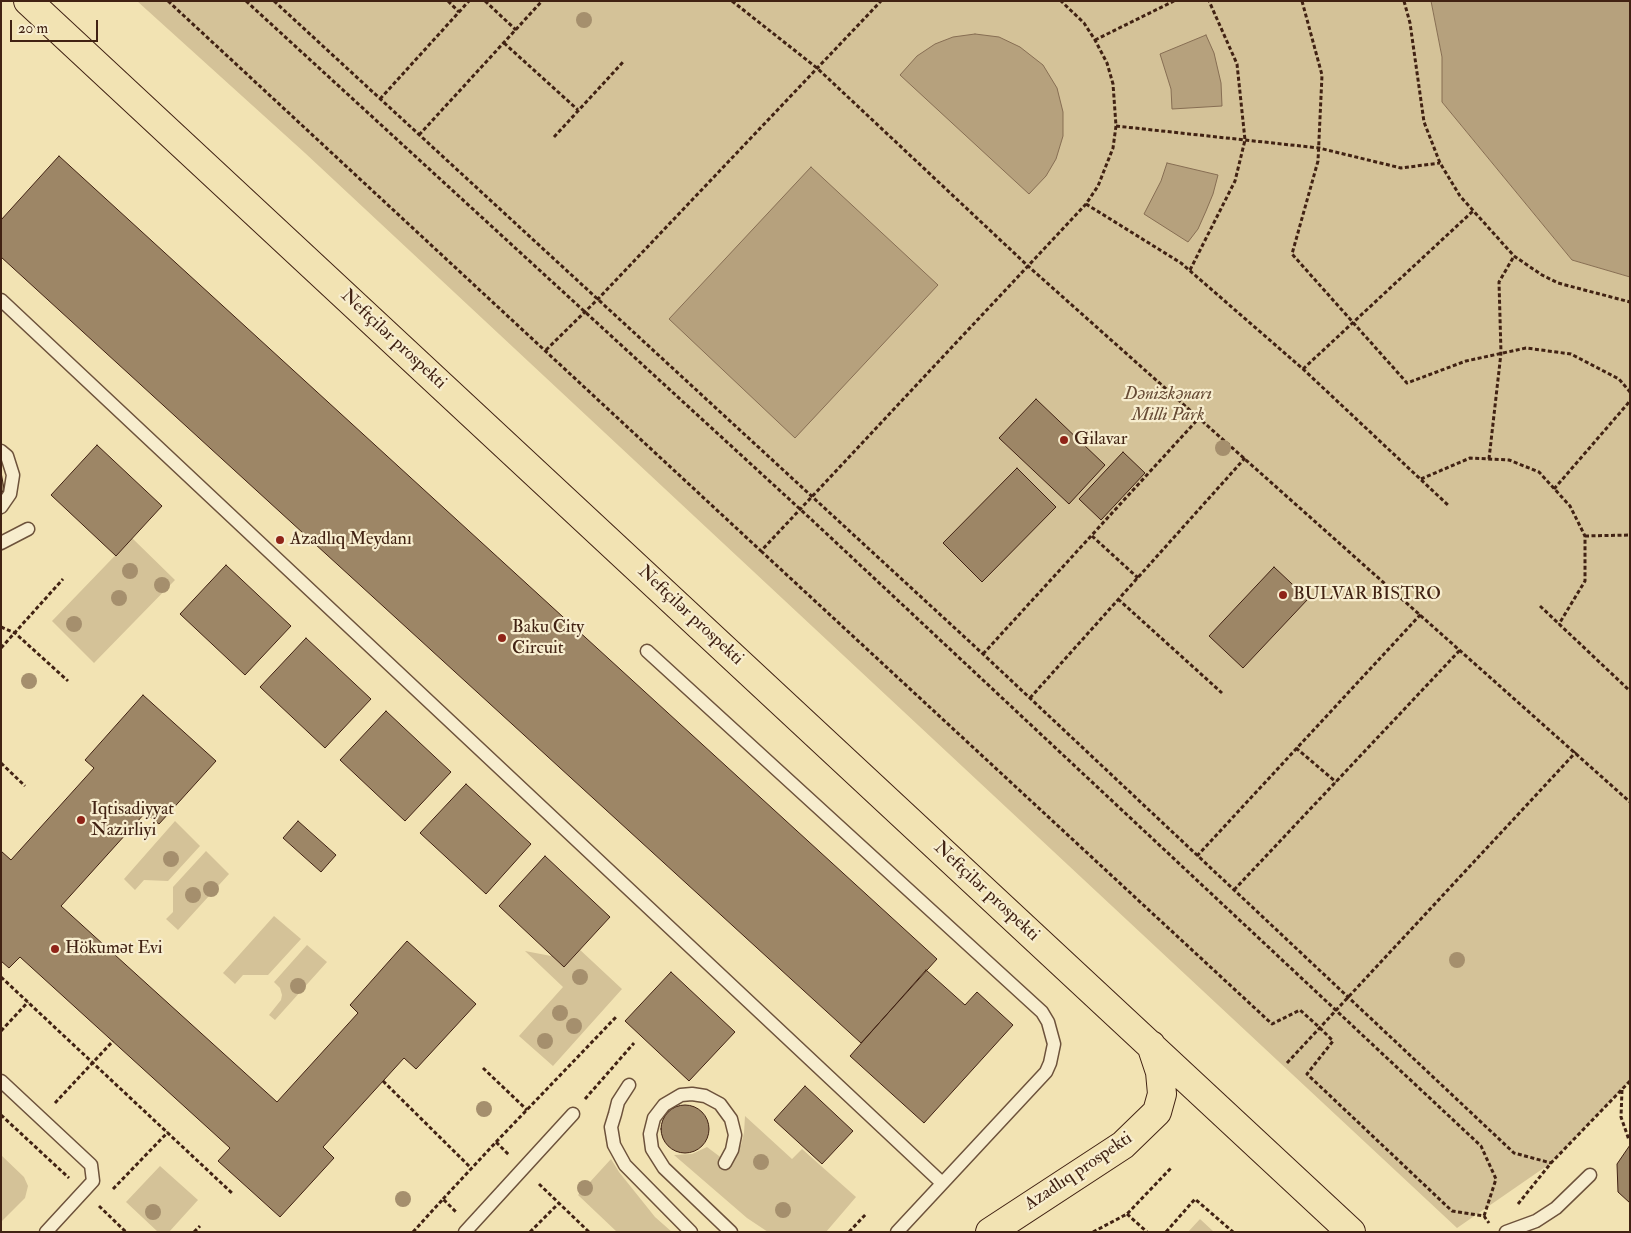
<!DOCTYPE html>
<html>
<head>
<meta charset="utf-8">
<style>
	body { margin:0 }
	#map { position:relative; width:1631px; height:1233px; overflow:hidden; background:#f2e3b3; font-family:"IM FELL Double Pica",serif }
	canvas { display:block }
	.frame { position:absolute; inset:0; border:2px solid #412213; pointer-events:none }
	.scale { position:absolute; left:10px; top:20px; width:88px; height:22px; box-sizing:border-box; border:2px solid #412213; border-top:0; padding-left:6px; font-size:15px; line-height:18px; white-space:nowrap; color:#412213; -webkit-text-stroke:4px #f7edce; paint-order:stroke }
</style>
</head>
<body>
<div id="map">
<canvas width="1631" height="1233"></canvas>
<div class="frame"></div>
<div class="scale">20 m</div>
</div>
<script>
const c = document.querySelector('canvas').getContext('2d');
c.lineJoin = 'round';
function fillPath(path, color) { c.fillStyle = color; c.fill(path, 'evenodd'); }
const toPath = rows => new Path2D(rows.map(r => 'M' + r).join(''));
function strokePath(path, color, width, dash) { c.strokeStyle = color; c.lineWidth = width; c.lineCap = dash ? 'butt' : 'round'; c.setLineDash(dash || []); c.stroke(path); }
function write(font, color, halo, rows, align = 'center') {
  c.font = font + ' "IM FELL Double Pica",serif'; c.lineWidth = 4.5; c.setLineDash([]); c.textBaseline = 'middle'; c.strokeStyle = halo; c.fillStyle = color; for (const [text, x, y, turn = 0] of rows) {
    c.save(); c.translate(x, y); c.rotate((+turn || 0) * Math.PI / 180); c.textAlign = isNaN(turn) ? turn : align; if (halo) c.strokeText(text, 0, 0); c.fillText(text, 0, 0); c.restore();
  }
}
fillPath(toPath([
	[137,1,1431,1,1442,57,1442,102,1572,260,1630,277,1630,1081,1551,1163,1457,1228,305,153],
	[132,538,175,580,94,663,52,621],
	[175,821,200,846,168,881,144,880,135,890,124,879],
	[206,851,229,874,178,930,166,919,173,912,173,887],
	[274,916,301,939,268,975,243,975,235,984,223,973],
	[307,945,327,962,275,1020,269,1015,281,1000,282,995,280,988,274,982],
	[578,948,622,989,553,1066,519,1036,563,987,525,951,551,956],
	[745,1116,792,1159,802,1149,856,1197,826,1232,768,1232,747,1218,674,1155,692,1154,707,1147,727,1162,741,1145,744,1133],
	[1,1155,24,1177,28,1186,25,1198,1,1222],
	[611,1159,619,1172,655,1217,672,1232,617,1232,578,1195],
	[160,1166,198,1200,169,1232,158,1232,126,1202],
	[1200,1219,1214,1232,1188,1232]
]), '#d4c298');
const water = toPath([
	[1431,1,1630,1,1630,277,1572,260,1442,102,1442,57,1431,1],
	[975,34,999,37,1020,47,1043,65,1057,88,1063,112,1063,136,1056,159,1046,176,1029,194,900,75,917,56,935,44,953,37,975,34],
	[1206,35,1214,53,1221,83,1222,106,1172,109,1171,89,1160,54,1206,35],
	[1167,163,1218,175,1213,194,1206,211,1198,229,1188,242,1144,214,1161,181,1167,163],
	[811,167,938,285,795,438,669,319,811,167]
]);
fillPath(water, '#b6a17d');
strokePath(water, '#876e53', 1);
const building = toPath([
	[59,156,937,959,861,1043,1,257,1,220,59,156],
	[1036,399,1105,465,1069,504,999,438,1036,399],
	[97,445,162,506,116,556,51,495,97,445],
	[1123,452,1145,473,1101,520,1079,499,1123,452],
	[1017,468,1056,507,982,582,943,543,1017,468],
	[1,472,4,489,1,494,1,472],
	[226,565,291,626,245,675,180,614,226,565],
	[1274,567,1308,599,1243,668,1209,636,1274,567],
	[306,638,371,699,325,748,260,687,306,638],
	[143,695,216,761,159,824,145,813,61,906,277,1102,358,1013,350,1005,407,941,476,1004,416,1069,404,1058,323,1147,334,1158,280,1217,218,1161,230,1148,20,957,9,968,1,961,1,851,11,860,94,768,85,760,143,695],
	[386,711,451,772,405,821,340,760,386,711],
	[466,784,531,844,486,894,420,833,466,784],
	[298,821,336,855,321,872,283,838,298,821],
	[545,856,610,917,564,967,499,906,545,856],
	[926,970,965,1005,977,992,1013,1025,924,1123,850,1056,926,970],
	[671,972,735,1032,689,1081,625,1021,671,972],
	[805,1086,853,1131,822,1164,774,1120,805,1086],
	'661 1129a24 24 0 1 1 48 0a24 24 0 1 1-48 0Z',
	[1630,1145,1630,1203,1618,1192,1617,1164,1630,1145]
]);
fillPath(building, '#9d8666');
strokePath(building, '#412213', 1);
const lane = toPath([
	[1,300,942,1183],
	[1,451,7,456,13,475,10,494,1,507],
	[1,543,28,529],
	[647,651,1042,1012,1048,1022,1054,1044,1050,1063,1046,1072,897,1232],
	[1,1081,91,1165,93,1181,46,1232],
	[629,1085,618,1102,615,1114,611,1127,614,1145,625,1165,691,1232],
	[725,1163,732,1150,735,1135,731,1119,720,1104,705,1096,692,1094,681,1095,664,1105,654,1118,650,1134,652,1149,664,1168,731,1232],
	[465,1232,573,1114],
	[1506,1232,1536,1221,1556,1208,1590,1175]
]);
const highway = toPath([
	[28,1,1351,1232],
	[990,1232,1123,1145,1157,1112,1162,1094,1160,1072,1151,1045]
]);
strokePath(lane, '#6d523b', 15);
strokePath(highway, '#412213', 30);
strokePath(toPath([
	[168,1,761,551,1086,204,1098,186,1113,148,1116,126,1113,84,1107,63,1095,40,1084,23,1061,1],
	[246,1,813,521,1481,1146,1496,1179,1484,1216],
	[274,1,983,654,1514,1153,1551,1163],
	[448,1,459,12],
	[485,1,516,30],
	[732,1,817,68,1028,266,1630,802],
	[1302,1,1322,75,1318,161,1292,254,1407,383,1466,361,1526,348,1571,354,1619,379,1630,392],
	[1404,1,1410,23,1424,122,1440,163,1460,196,1514,256,1542,275,1558,283,1630,302],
	[1095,40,1174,1],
	[504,43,578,110],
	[380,99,469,1],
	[1116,126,1319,148,1401,168,1440,163],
	[419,135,542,1],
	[554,137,624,61],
	[1086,204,1181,263,1303,369,1449,506],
	[1190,270,1235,181,1245,140,1237,64,1209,1],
	[546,350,598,299,881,1],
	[1303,369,1473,211],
	[1489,459,1501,353,1499,282,1514,256],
	[1421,479,1470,458,1509,460,1539,472,1570,506,1585,536,1585,581,1559,624],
	[1554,489,1630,401],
	[1092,536,1138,578],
	[1585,536,1630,535],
	[761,551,1272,1024,1300,1010,1319,1027,1333,1041,1307,1074,1452,1211,1484,1216,1489,1223],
	[1118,599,1222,693],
	[1540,606,1630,691],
	[1,627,15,633,68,681],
	[1,648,63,579],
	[983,654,1199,418],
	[1030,698,1245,458],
	[1296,748,1336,782],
	[1,763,25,786],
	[1197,856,1421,614],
	[1234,890,1460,650],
	[1,977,233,1194],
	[1,1031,28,1002],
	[1287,1063,1576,752],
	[483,1068,527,1110],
	[383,1081,471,1168],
	[1622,1090,1621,1117,1629,1140],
	[585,1099,634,1043],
	[55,1103,113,1041],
	[1,1115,69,1178],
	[496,1142,617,1016],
	[539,1184,589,1232],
	[113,1189,168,1132],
	[443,1199,496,1142,509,1155],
	[1518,1204,1551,1163,1630,1081],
	[99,1206,126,1232],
	[1127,1214,1147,1232],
	[194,1232,200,1226],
	[413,1232,443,1199,456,1212],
	[530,1232,559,1203],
	[849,1232,866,1214],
	[1093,1232,1127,1214,1171,1168],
	[1166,1232,1195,1199,1233,1232]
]), '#412213', 3, [4, 2.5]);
strokePath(lane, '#f7edce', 12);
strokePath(highway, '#f2e3b3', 28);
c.fillStyle = '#a58f6d';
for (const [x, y] of [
	[584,20],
	[1223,448],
	[130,571],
	[162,585],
	[119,598],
	[74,624],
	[29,681],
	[171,859],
	[211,889],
	[193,895],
	[1457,960],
	[580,977],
	[298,986],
	[560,1013],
	[574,1026],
	[545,1041],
	[484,1109],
	[761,1162],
	[585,1188],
	[403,1199],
	[783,1210],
	[153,1212]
]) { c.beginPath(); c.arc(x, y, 8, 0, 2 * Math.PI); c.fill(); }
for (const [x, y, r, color] of [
	[1064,440,5,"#8f2418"],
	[280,540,5,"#8f2418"],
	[1283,595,5,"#8f2418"],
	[502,638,5,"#8f2418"],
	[81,820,5,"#8f2418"],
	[55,949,5,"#8f2418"]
]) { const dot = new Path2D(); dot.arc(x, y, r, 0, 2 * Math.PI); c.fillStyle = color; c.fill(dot); strokePath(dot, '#f7edce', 2); }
write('18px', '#412213', '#f7edce', [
	["Neftçilər prospekti",393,340,43],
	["Neftçilər prospekti",690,616,43],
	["Neftçilər prospekti",986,892,43],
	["Azadlıq prospekti",1079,1172,-34]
]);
write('italic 18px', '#664a34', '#f7edce', [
	["Dənizkənarı",1168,395],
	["Milli Park",1168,416]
]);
write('18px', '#412213', '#f7edce', [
	["Gilavar",1074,440],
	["Azadlıq Meydanı",290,540],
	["BULVAR BISTRO",1293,595],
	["Baku City",512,628],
	["Circuit",512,649],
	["Iqtisadiyyat",91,810],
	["Nazirliyi",91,831],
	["Hökumət Evi",65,949]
], 'left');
</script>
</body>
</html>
